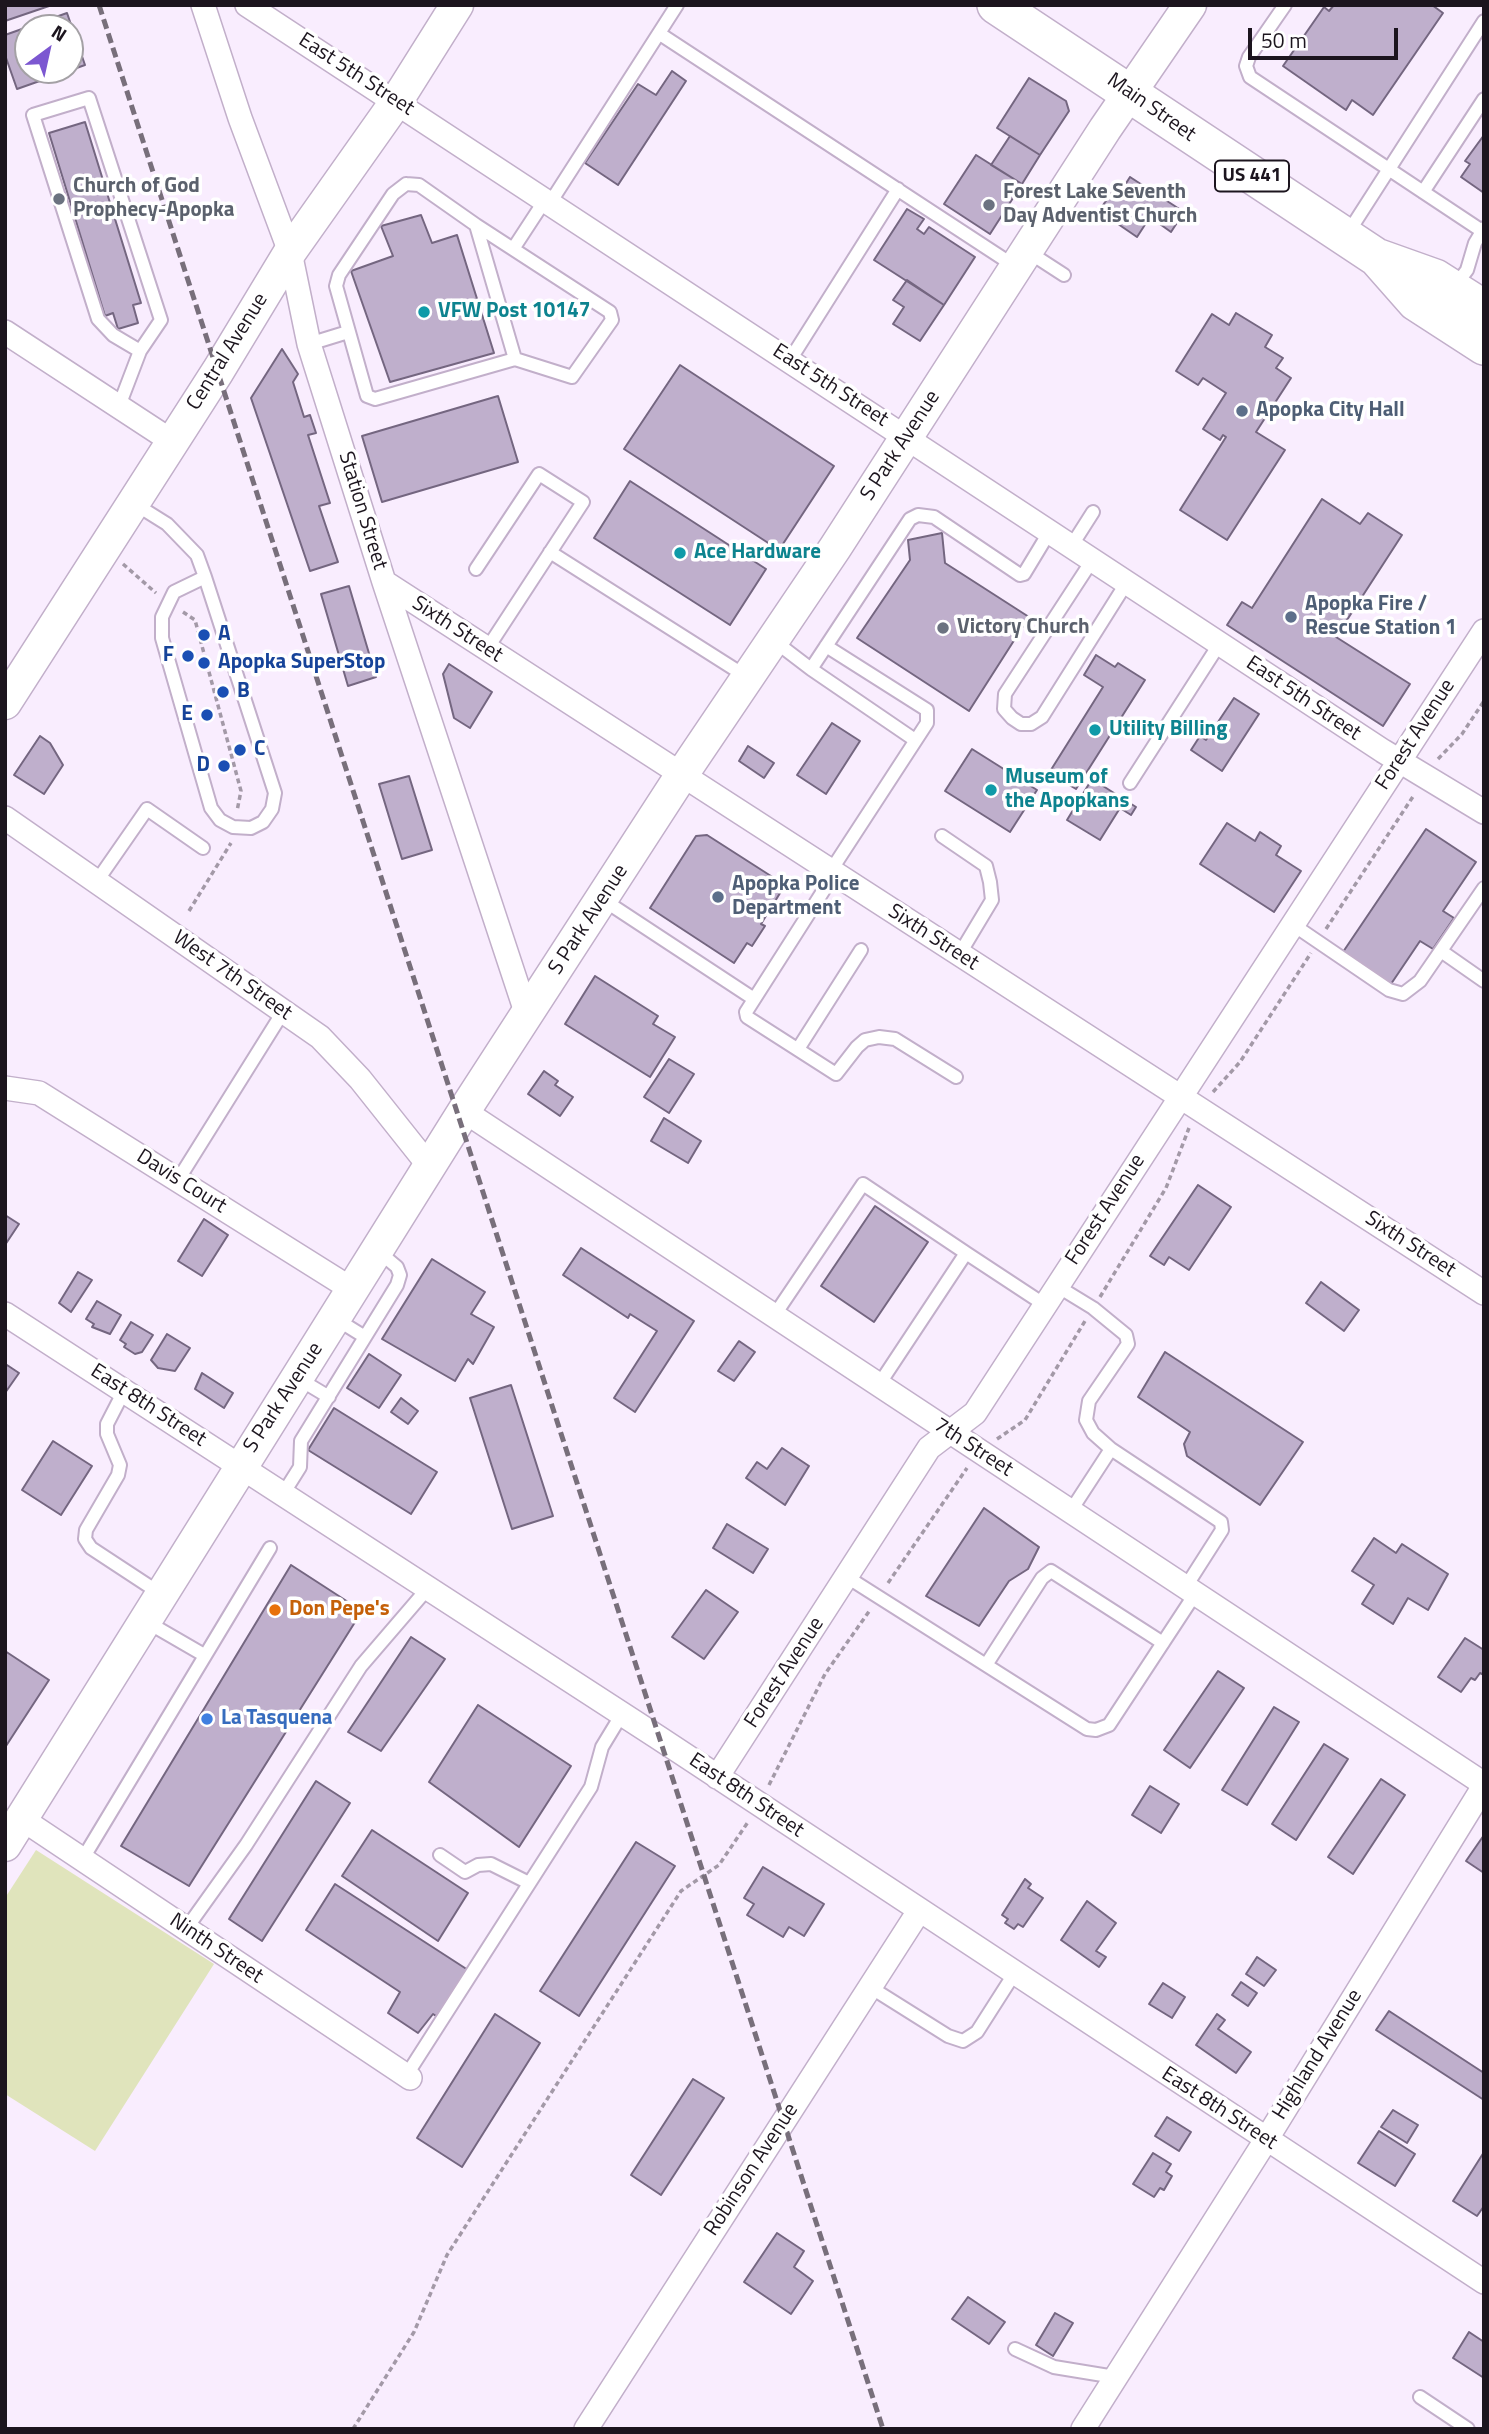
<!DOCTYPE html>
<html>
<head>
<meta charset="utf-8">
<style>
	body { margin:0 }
	#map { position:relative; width:1489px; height:2434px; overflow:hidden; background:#f9edfe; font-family:"Titillium Web",sans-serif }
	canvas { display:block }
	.frame { position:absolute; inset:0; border:7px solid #1c151e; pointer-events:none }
	.north { position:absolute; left:14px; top:14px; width:70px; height:70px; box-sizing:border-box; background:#fff; border:2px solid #a4a1a5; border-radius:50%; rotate:33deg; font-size:19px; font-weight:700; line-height:28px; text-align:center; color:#1c151e }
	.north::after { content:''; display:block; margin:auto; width:24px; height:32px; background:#7c57d1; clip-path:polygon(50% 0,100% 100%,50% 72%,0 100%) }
	.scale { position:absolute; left:1248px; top:28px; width:150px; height:32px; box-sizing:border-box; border:4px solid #1c151e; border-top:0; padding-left:9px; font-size:21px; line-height:24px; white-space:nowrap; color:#1c151e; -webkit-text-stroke:5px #fff; paint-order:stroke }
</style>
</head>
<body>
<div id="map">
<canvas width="1489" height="2434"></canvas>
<div class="frame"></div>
<div class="north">N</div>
<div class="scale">50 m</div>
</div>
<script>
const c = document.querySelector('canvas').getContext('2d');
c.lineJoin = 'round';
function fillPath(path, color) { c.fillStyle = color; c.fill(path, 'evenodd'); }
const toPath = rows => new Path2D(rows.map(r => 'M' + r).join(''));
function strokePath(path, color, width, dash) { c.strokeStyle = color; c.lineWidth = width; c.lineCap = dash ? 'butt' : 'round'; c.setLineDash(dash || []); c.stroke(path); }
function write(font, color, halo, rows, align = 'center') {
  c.font = font + ' "Titillium Web",sans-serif'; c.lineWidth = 7; c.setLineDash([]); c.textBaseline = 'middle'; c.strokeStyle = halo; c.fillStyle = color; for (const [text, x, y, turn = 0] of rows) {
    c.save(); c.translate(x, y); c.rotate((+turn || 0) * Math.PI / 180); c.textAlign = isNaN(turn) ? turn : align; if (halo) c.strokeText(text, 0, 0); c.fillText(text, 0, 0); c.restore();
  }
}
fillPath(toPath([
	[36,1850,214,1964,95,2151,5,2094,5,1898]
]), '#e0e4bc');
const building = toPath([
	[5,5,52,5,5,21,5,5],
	[1334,5,1432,5,1443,13,1373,115,1352,100,1346,110,1283,66,1324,7,1329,11,1334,5],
	[67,13,85,65,17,89,5,55,5,35,67,13],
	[28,28,70,28,70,70,28,70,28,28],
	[672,71,686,81,618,185,585,163,638,84,656,95,672,71],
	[1029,78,1066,101,1069,111,1040,155,997,128,1029,78],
	[85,122,141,303,133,305,138,323,118,329,113,313,105,316,49,133,85,122],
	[1484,135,1484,193,1461,177,1470,164,1465,161,1484,135],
	[1010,136,1040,155,1022,184,991,165,1010,136],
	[976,155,1022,184,990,234,944,204,976,155],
	[1130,177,1184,212,1171,232,1150,217,1137,237,1099,211,1112,192,1118,196,1130,177],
	[907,209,924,219,917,229,924,234,929,227,975,257,944,305,874,260,907,209],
	[421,215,432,243,457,235,494,353,390,382,351,271,393,256,381,226,421,215],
	[907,280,944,305,920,341,893,324,904,307,893,300,907,280],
	[1236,313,1272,335,1265,347,1283,358,1276,368,1291,378,1256,432,1285,450,1227,540,1180,510,1226,437,1223,435,1220,440,1203,429,1226,393,1203,378,1198,385,1176,371,1212,314,1229,325,1236,313],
	[282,349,298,374,293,382,304,417,310,415,316,433,308,435,330,503,319,506,338,562,310,571,251,398,282,349],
	[680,365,834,466,779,550,624,449,680,365],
	[498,396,518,462,382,502,362,436,498,396],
	[630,481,766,569,730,625,594,538,630,481],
	[1322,499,1360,524,1368,513,1402,535,1336,637,1410,684,1383,726,1227,625,1242,602,1252,608,1322,499],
	[942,533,945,563,1029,617,969,711,857,638,910,560,908,540,942,533],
	[349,586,376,677,348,686,321,594,349,586],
	[1096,655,1115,667,1118,663,1145,680,1076,789,1049,773,1103,687,1084,675,1096,655],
	[449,664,492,692,470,728,454,718,443,674,449,664],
	[1234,698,1259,714,1222,771,1191,750,1200,736,1206,740,1234,698],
	[832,723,860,741,826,794,797,775,832,723],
	[40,736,50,743,63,765,44,794,14,775,40,736],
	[748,746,774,763,764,778,739,761,748,746],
	[972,749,1037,790,1010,832,945,791,972,749],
	[409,776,432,850,402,859,379,784,409,776],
	[1092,779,1136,807,1131,815,1120,808,1100,840,1067,820,1092,779],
	[1227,823,1255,841,1260,832,1281,846,1276,855,1301,871,1274,912,1200,864,1227,823],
	[1426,829,1476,862,1443,911,1454,918,1433,949,1420,941,1391,984,1343,952,1426,829],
	[707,835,785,885,761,924,765,926,752,946,747,943,734,963,650,908,696,836,707,835],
	[595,976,658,1016,653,1024,675,1037,650,1077,565,1024,595,976],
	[669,1059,694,1074,669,1113,644,1097,669,1059],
	[544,1071,558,1081,555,1085,573,1097,560,1116,528,1094,544,1071],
	[664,1118,701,1141,688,1163,651,1141,664,1118],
	[1198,1185,1231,1207,1189,1270,1169,1257,1164,1265,1150,1256,1198,1185],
	[875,1206,928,1242,874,1322,821,1286,875,1206],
	[5,1215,19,1224,5,1245,5,1215],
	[204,1219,228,1235,202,1276,178,1261,204,1219],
	[581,1248,694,1321,635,1412,614,1398,657,1331,630,1314,628,1318,563,1275,581,1248],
	[432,1259,485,1292,471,1314,494,1327,473,1364,468,1359,455,1381,382,1339,432,1259],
	[78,1272,92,1280,71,1312,59,1303,78,1272],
	[1321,1282,1359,1310,1344,1331,1306,1303,1321,1282],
	[97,1301,121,1315,110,1334,92,1327,94,1324,86,1319,97,1301],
	[131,1322,153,1335,142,1352,135,1354,124,1347,126,1344,120,1340,131,1322],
	[167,1334,190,1348,175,1371,158,1368,151,1360,167,1334],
	[739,1341,755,1352,734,1381,718,1371,739,1341],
	[1165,1352,1303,1442,1260,1505,1187,1456,1184,1444,1190,1432,1138,1397,1165,1352],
	[369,1354,401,1375,379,1408,347,1388,369,1354],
	[7,1365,19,1373,5,1393,5,1368,7,1365],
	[202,1373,233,1393,224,1408,195,1389,202,1373],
	[511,1385,553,1516,512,1529,470,1398,511,1385],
	[401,1398,418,1411,408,1424,391,1412,401,1398],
	[334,1408,437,1472,411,1514,308,1450,334,1408],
	[53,1441,92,1466,61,1515,22,1490,53,1441],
	[782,1448,809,1466,785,1505,746,1478,757,1462,767,1469,782,1448],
	[984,1508,1039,1547,1028,1569,1009,1581,979,1626,926,1596,984,1508],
	[727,1524,768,1549,753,1573,713,1548,727,1524],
	[1374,1538,1396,1553,1402,1544,1448,1574,1428,1610,1408,1598,1393,1624,1362,1604,1374,1585,1352,1571,1374,1538],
	[291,1565,362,1611,189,1886,121,1846,291,1565],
	[706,1590,738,1612,704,1659,672,1637,706,1590],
	[411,1637,445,1659,381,1751,348,1732,411,1637],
	[1465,1638,1484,1650,1484,1675,1480,1673,1475,1680,1471,1678,1461,1692,1438,1677,1465,1638],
	[5,1651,49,1680,6,1746,5,1746,5,1651],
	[1218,1671,1244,1688,1190,1768,1164,1750,1218,1671],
	[478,1705,571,1766,519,1847,429,1782,478,1705],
	[1274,1707,1299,1722,1247,1805,1222,1790,1274,1707],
	[1324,1744,1348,1759,1296,1840,1272,1824,1324,1744],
	[1381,1779,1405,1795,1353,1874,1328,1857,1381,1779],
	[316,1781,350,1803,262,1941,229,1919,316,1781],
	[1150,1786,1179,1804,1161,1833,1132,1815,1150,1786],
	[372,1830,468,1893,438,1941,342,1876,372,1830],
	[1484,1835,1484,1873,1466,1861,1484,1835],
	[636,1842,675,1866,579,2016,540,1991,636,1842],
	[763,1867,824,1904,804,1936,789,1927,783,1937,747,1915,754,1904,744,1898,763,1867],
	[1025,1879,1031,1884,1028,1888,1043,1898,1023,1927,1018,1924,1014,1929,1005,1923,1008,1919,1002,1915,1025,1879],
	[335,1884,468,1970,439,2018,433,2014,418,2033,388,2013,400,1992,306,1930,335,1884],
	[1087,1901,1116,1923,1096,1951,1106,1957,1099,1967,1061,1940,1087,1901],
	[1257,1957,1276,1970,1264,1986,1246,1974,1257,1957],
	[1241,1982,1257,1993,1248,2006,1232,1995,1241,1982],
	[1163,1983,1185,1997,1172,2018,1149,2004,1163,1983],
	[1389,2011,1484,2073,1484,2100,1376,2030,1389,2011],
	[495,2014,540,2043,462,2167,417,2138,495,2014],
	[1217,2014,1225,2020,1218,2029,1251,2052,1236,2073,1196,2045,1217,2014],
	[693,2079,724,2098,661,2195,631,2175,693,2079],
	[1393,2110,1418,2125,1407,2143,1381,2127,1393,2110],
	[1167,2117,1191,2132,1179,2151,1155,2136,1167,2117],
	[1379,2131,1415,2154,1395,2186,1358,2163,1379,2131],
	[1484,2152,1484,2206,1477,2216,1453,2201,1484,2152],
	[1153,2153,1171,2164,1166,2172,1172,2176,1164,2190,1160,2188,1154,2197,1133,2184,1153,2153],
	[777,2233,804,2251,794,2267,813,2281,791,2314,744,2282,777,2233],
	[968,2297,1005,2322,989,2344,952,2319,968,2297],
	[1055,2313,1073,2323,1053,2356,1036,2345,1055,2313],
	[1469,2332,1484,2342,1484,2378,1453,2358,1469,2332]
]);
fillPath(building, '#bfafcc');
strokePath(building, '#746680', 2);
const lane = toPath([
	[1285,5,1249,57,1246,66,1250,77,1482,231],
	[660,34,1016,267],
	[406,184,419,185,476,225,515,359,375,399,367,396,336,286,339,275,393,194,406,184],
	[1423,192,1484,99],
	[550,203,677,5],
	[476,225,610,312,612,320,572,377,515,359],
	[1346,236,1484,21],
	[513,249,545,200],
	[1027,251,1064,275],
	[1455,286,1467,270,1475,243,1484,228],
	[309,344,348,332],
	[790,360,898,189],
	[119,406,140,351,113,335,98,319,33,115,89,98,161,320,140,351],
	[135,504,167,524,197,555,205,577,275,793,272,809,263,822,251,828,233,827,220,820,211,808,162,638,162,617,174,592,205,577],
	[1072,545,1093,512],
	[550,552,747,677],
	[1093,559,1005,694,1004,709,1012,718,1021,724,1031,724,1042,717,1127,582],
	[476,569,539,474,583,502,487,649],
	[773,640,811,669,910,519,918,515,934,517,1020,575,1024,574,1050,531],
	[826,646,927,710,927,723,830,872],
	[811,669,915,740],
	[1130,783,1220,643],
	[942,836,986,866,990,882,992,900,959,955],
	[834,874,746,1012,747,1017,836,1074,857,1047,865,1040,879,1037,895,1039,956,1077],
	[97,881,147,809,203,848],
	[602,899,754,999],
	[1292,924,1389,990,1403,994,1420,981,1484,888],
	[1441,951,1484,981],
	[798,1049,861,950],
	[178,1180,283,1012],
	[1057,1286,1093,1308,1126,1335,1128,1344,1089,1401,1086,1420,1093,1433,1111,1449,1221,1522,1222,1530,1185,1588],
	[774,1316,863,1184,966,1253],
	[336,1319,365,1337],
	[299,1379,329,1397],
	[878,1386,966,1253,1045,1305],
	[124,1391,107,1424,107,1434,120,1465,118,1475,86,1530,85,1539,91,1548,161,1594],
	[283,1494,300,1467,301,1441,397,1285,400,1275,397,1267,378,1251],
	[1070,1512,1111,1449],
	[847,1577,1087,1729,1096,1730,1109,1725,1195,1594],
	[147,1622,204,1655],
	[986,1665,1042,1578,1051,1571,1163,1643],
	[440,1855,465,1872,478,1865,491,1864,529,1883],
	[82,1860,270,1548],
	[186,1929,246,1845,361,1666,428,1588],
	[870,1987,948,2036,963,2041,977,2032,1014,1974],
	[406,2076,591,1787,602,1747,622,1714],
	[1015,2349,1054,2367,1115,2377],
	[1420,2397,1468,2429]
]);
const street = toPath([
	[203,5,240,118,290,252,309,344,384,582,527,1015],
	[247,5,1383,751,1484,812],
	[5,332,173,442],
	[384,582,1484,1293],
	[5,818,320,1037,360,1079,430,1167],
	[5,1088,39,1093,353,1290],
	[464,1111,1484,1784],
	[5,1314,659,1738,1484,2282],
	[717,1777,929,1448,975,1413,1484,631],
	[22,1819,410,2078],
	[586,2429,919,1911],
	[1083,2429,1266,2140,1484,1786]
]);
const secondary = toPath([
	[5,703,218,371,290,252,396,102,457,5],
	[5,1845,464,1111,681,776,835,548,1105,129,1190,5]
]);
const primary = toPath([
	[996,5,1376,257,1435,278,1484,309],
	[1379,260,1416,302,1484,346]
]);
strokePath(lane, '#c2afca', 16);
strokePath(street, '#c2afca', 26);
strokePath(secondary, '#c2afca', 35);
strokePath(primary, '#c2afca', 40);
strokePath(toPath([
	[123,564,156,593],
	[183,612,195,620,241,791,237,811],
	[1438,759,1462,734,1484,701],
	[189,911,231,843],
	[1326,929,1414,795],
	[1213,1092,1240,1062,1311,953],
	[1100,1297,1166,1188,1189,1128],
	[997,1439,1025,1420,1085,1321],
	[888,1583,967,1468],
	[769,1785,825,1674,870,1610],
	[353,2429,414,2332,447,2255,681,1891,719,1865,748,1822]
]), '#a399a7', 3.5, [5, 3.5]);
strokePath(lane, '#fff', 12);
strokePath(street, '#fff', 23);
strokePath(secondary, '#fff', 32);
strokePath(primary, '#fff', 37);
strokePath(toPath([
	[99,5,883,2429]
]), '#786f7b', 5, [10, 5]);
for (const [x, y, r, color] of [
	[59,199,7,"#6b7280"],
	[989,205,7,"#6b7280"],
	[424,312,7,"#0f9aa8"],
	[1242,411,7,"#5c6f8a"],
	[680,553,7,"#0f9aa8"],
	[1291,617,7,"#5c6f8a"],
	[943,628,7,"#6b7280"],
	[204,635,7,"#1a4fb4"],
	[188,656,7,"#1a4fb4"],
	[204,663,7,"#1a4fb4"],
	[223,692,7,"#1a4fb4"],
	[207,715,7,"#1a4fb4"],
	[1095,730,7,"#0f9aa8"],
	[240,750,7,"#1a4fb4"],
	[224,766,7,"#1a4fb4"],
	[991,790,7,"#0f9aa8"],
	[718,897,7,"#5c6f8a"],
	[275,1610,7,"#e8710a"],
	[207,1719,7,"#3f7fe0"]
]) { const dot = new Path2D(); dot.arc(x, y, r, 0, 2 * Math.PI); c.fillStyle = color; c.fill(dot); strokePath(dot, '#fff', 2.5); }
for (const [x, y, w] of [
	[1252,176,74]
]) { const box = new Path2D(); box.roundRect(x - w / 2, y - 15.5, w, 31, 5); c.fillStyle = '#fff'; c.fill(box); strokePath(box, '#1c151e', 2); }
write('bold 19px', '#1c151e', null, [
	["US 441",1252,176]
]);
write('21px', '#1c151e', '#fff', [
	["East 5th Street",356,75,33],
	["Main Street",1151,108,35],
	["Central Avenue",228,352,-58],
	["East 5th Street",830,386,33],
	["S Park Avenue",901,446,-57],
	["Station Street",362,511,73],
	["Sixth Street",457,630,33],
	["East 5th Street",1303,699,34],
	["Forest Avenue",1416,735,-57],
	["S Park Avenue",589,920,-57],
	["Sixth Street",933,938,33],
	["West 7th Street",232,976,35],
	["Davis Court",181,1182,32],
	["Forest Avenue",1106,1210,-57],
	["Sixth Street",1410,1245,33],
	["S Park Avenue",284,1398,-57],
	["East 8th Street",148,1406,33],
	["7th Street",973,1448,33],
	["Forest Avenue",785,1673,-57],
	["East 8th Street",746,1796,34],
	["Ninth Street",216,1949,34],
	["Highland Avenue",1318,2055,-58],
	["East 8th Street",1219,2109,33],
	["Robinson Avenue",752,2170,-57]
]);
write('bold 21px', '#5b616d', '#fff', [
	["Church of God",73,187],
	["Prophecy-Apopka",73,211],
	["Forest Lake Seventh",1003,193],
	["Day Adventist Church",1003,217],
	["Victory Church",957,628]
], 'left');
write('bold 21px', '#0d838f', '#fff', [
	["VFW Post 10147",438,312],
	["Ace Hardware",694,553],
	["Utility Billing",1109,730],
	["Museum of",1005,778],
	["the Apopkans",1005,802]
], 'left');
write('bold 21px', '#4e5e75', '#fff', [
	["Apopka City Hall",1256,411],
	["Apopka Fire /",1305,605],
	["Rescue Station 1",1305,629],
	["Apopka Police",732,885],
	["Department",732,909]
], 'left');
write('bold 21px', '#164399', '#fff', [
	["A",218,635],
	["F",174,656,"right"],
	["Apopka SuperStop",218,663],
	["B",237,692],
	["E",193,715,"right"],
	["C",254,750],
	["D",210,766,"right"]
], 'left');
write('bold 21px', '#c56008', '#fff', [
	["Don Pepe's",289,1610]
], 'left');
write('bold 21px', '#366cbe', '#fff', [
	["La Tasquena",221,1719]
], 'left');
</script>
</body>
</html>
